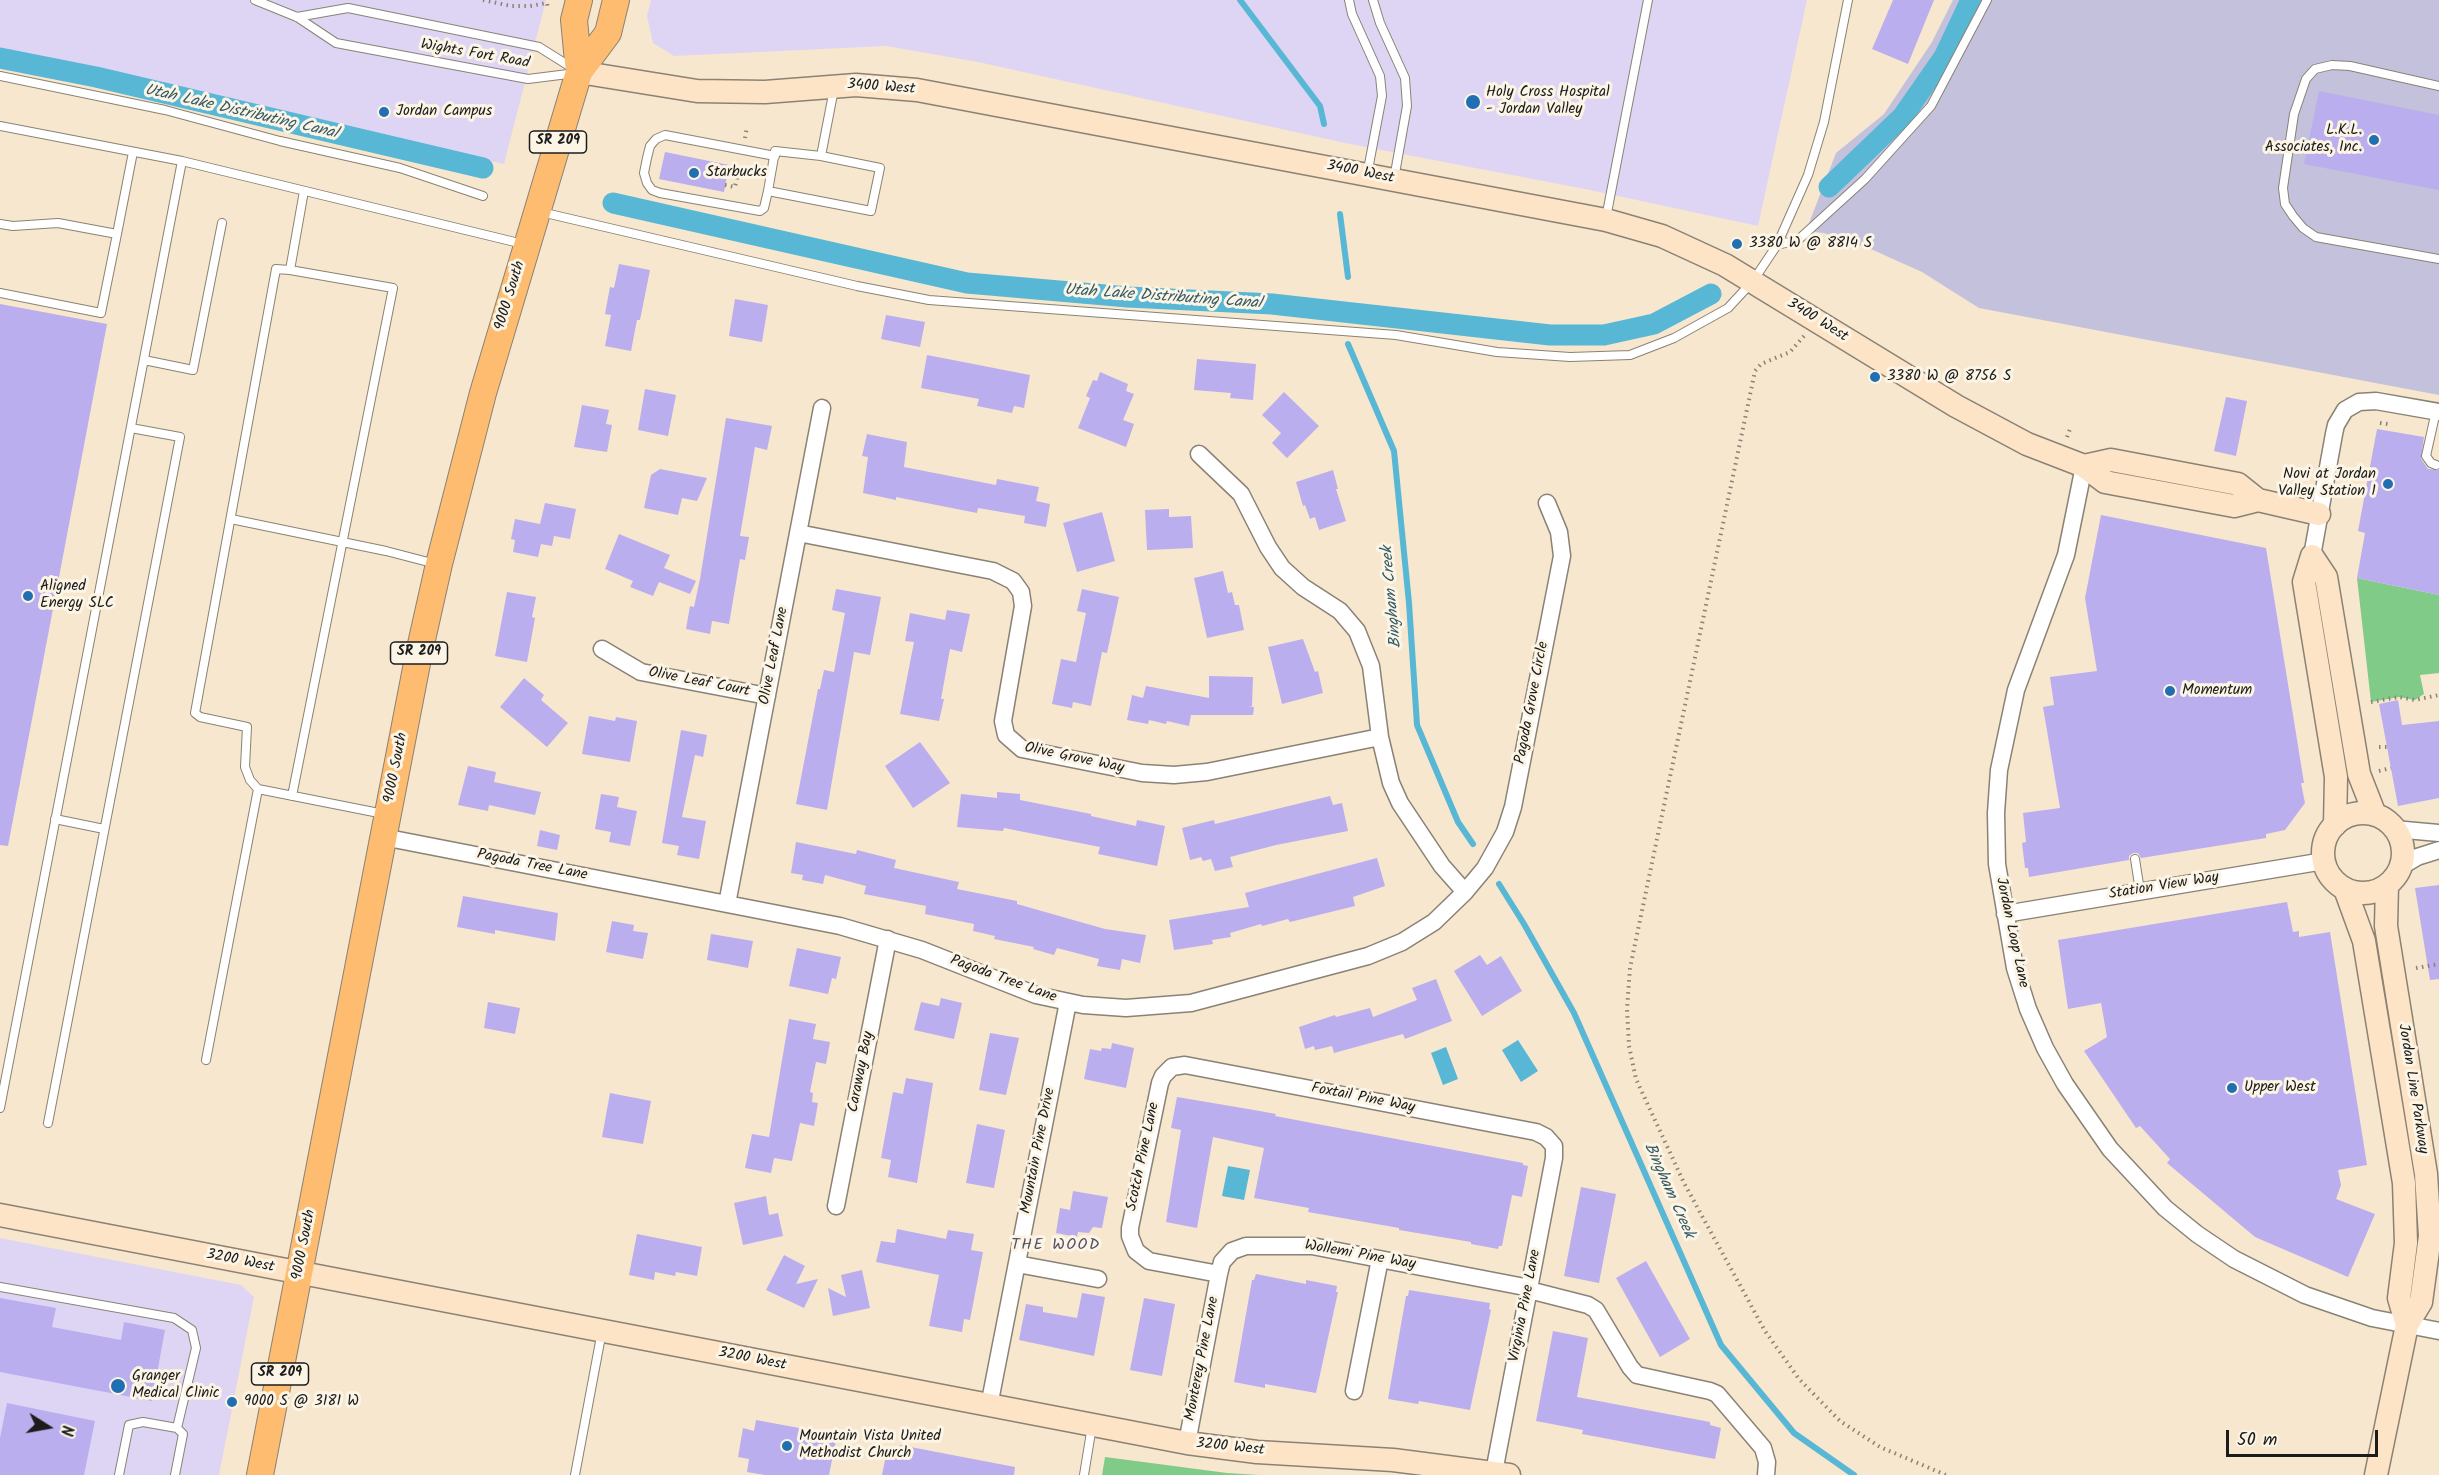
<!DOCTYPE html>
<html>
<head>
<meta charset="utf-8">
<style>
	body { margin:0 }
	#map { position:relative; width:2439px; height:1475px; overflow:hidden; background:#f7e7ce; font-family:Kalam,sans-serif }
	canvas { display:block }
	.north { position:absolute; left:18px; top:1397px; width:60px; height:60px; -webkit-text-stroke:4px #fcf5e5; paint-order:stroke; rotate:101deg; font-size:16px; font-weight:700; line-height:24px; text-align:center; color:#1c1c1c }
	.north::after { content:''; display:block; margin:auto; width:21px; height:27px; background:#1c1c1c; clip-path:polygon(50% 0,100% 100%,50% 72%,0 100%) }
	.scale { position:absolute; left:2226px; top:1430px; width:152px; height:27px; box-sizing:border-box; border:3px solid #1c1c1c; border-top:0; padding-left:8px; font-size:18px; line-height:21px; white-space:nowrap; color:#1c1c1c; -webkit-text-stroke:4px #fcf5e5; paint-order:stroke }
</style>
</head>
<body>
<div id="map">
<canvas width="2439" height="1475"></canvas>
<div class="north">N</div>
<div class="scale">50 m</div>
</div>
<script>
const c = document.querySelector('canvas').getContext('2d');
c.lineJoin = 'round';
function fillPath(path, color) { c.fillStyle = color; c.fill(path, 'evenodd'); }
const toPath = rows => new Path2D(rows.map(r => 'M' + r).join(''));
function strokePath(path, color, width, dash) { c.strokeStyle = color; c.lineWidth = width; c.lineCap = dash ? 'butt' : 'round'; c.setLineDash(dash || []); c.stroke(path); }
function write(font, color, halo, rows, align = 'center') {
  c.font = font + ' Kalam,sans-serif'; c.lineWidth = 6; c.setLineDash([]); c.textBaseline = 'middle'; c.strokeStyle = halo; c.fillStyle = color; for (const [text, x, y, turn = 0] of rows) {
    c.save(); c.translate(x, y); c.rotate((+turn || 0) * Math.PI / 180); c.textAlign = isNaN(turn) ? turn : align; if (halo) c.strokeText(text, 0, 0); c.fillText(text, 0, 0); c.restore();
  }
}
fillPath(toPath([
	[0,0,546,0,504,164,0,60],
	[651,0,1807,0,1758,226,1590,190,1345,143,978,62,886,46,674,56,653,43,647,16],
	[0,1238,241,1285,254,1297,219,1475,0,1475]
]), '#ded5f5');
fillPath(toPath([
	[1953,0,2439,0,2439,395,1979,308,1922,272,1873,250,1824,233,1806,231,1836,153,1884,114,1932,42]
]), '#c3c1db');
fillPath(toPath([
	[2357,578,2439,595,2439,673,2420,675,2424,694,2415,700,2399,697,2371,702],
	[1105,1457,1227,1473,1259,1475,1102,1475]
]), '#80cb88');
fillPath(toPath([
	[1518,1040,1538,1071,1521,1082,1502,1050],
	[1446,1047,1458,1079,1443,1085,1431,1053],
	[1228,1166,1250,1170,1244,1200,1222,1196]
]), '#57b7d5');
strokePath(toPath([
	[1240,0,1320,106,1324,124],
	[1340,214,1348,277],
	[1348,344,1394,451,1409,603,1417,725,1458,822,1473,844],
	[1499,884,1524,924,1574,1013,1721,1345,1794,1433,1854,1475]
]), '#57b7d5', 6);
strokePath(toPath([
	[0,58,96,77,483,168],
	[1829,187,1903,116,1944,57,1971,0],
	[613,203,967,283,1128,297,1272,304,1550,335,1604,335,1654,324,1711,294]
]), '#57b7d5', 21);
fillPath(toPath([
	[1893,0,1934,0,1908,64,1872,49],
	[2319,91,2439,115,2439,190,2304,164],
	[665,152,729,165,724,192,659,179],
	[619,264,650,270,640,320,637,320,631,351,605,346,611,315,605,314,610,287,614,288],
	[735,299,768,305,762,342,729,336],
	[0,304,107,324,8,846,0,845],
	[886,315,925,322,920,347,881,339],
	[927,355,1030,375,1024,408,1014,406,1012,413,977,406,979,399,921,388],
	[1197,359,1256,364,1253,400,1230,398,1231,393,1194,390],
	[1100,372,1128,384,1126,391,1134,394,1123,420,1134,424,1126,447,1078,428,1090,398,1086,396,1093,380,1097,381],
	[645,389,676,395,668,436,638,430],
	[1284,392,1319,426,1287,458,1272,443,1281,433,1262,415],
	[2226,397,2247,401,2236,456,2214,451],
	[582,405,609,410,606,424,612,425,607,452,574,447],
	[726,418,772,426,767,450,755,447,740,536,749,537,745,560,740,559,729,624,712,621,710,634,686,629,690,606,694,607,700,579],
	[2377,429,2424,437,2421,459,2428,469,2439,470,2439,595,2357,578,2365,533,2358,531],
	[867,434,907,442,904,467,996,485,997,479,1039,487,1036,501,1050,504,1046,527,1024,523,1025,516,978,508,977,513,896,497,896,500,863,493,868,457,862,456],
	[660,469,707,478,697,501,682,498,678,515,644,508,651,475],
	[1333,470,1338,489,1336,489,1346,521,1319,530,1315,517,1310,519,1305,505,1303,506,1296,482],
	[545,503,576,509,570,539,554,536,552,546,541,544,538,557,513,552,515,540,511,539,515,519,540,524],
	[1169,509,1169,517,1191,516,1193,548,1147,550,1145,510],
	[1102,512,1115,561,1077,572,1063,523],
	[2101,515,2266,548,2304,783,2301,783,2305,803,2285,830,2266,834,2266,838,2141,858,2138,853,2133,853,2129,856,2129,860,2029,877,2028,868,2025,868,2022,843,2026,842,2023,813,2060,808,2043,707,2054,705,2050,677,2097,671,2085,598],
	[619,534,670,555,664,568,696,581,690,594,659,582,653,596,630,587,633,581,605,569],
	[1223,571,1228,593,1232,592,1235,605,1239,605,1244,630,1207,638,1194,578],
	[836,589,881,597,870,655,854,652,827,810,796,804,818,689,820,689,824,670,834,672,845,613,832,610],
	[1082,589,1119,597,1107,653,1102,652,1091,706,1073,702,1072,708,1052,704,1061,659,1076,662,1086,613,1077,611],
	[507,592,536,597,532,617,535,618,527,662,495,656],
	[947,610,970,614,962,652,950,649,941,699,944,699,939,721,900,714,914,642,905,641,910,613,945,620],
	[1303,639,1315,672,1318,671,1323,693,1282,704,1268,647],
	[1209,676,1253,677,1252,706,1248,706,1254,707,1253,715,1191,715,1189,726,1167,721,1166,724,1149,720,1148,724,1127,720,1132,695,1143,698,1146,686,1209,698],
	[524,678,544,695,541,700,568,723,547,747,500,707],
	[2398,700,2402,725,2439,721,2439,798,2398,806,2379,704],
	[589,716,615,721,616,717,637,721,630,762,582,754],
	[681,730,707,735,703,757,695,755,682,817,706,821,699,859,677,855,679,846,662,843],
	[920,742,950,783,913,808,885,766],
	[468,766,496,772,494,782,541,792,535,815,489,805,488,811,458,805],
	[997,792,1020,794,1020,800,1091,814,1091,816,1136,826,1137,820,1165,826,1157,866,1098,854,1100,847,1004,828,1003,831,957,827,961,794,997,798],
	[601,794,619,797,617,807,637,811,630,846,609,842,611,832,595,829],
	[1330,796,1333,805,1342,803,1348,831,1276,845,1230,857,1233,867,1215,871,1211,859,1203,861,1201,857,1190,860,1182,828,1214,820,1215,824],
	[540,830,560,835,557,850,537,846],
	[796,842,856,854,857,850,896,860,894,868,959,882,957,889,1017,901,1017,904,1105,929,1146,935,1140,963,1122,959,1120,970,1097,966,1099,959,1057,948,1054,955,1033,949,1034,947,994,939,995,936,973,931,974,924,925,914,926,906,864,894,866,886,825,875,823,884,802,880,803,875,791,873],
	[1377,858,1385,886,1353,897,1355,906,1290,922,1288,919,1262,926,1261,924,1230,933,1231,937,1212,940,1213,944,1174,950,1169,920,1249,907,1245,893],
	[2439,885,2439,979,2430,980,2415,888],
	[463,896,558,913,555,941,495,930,495,934,457,927],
	[2287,902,2293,932,2299,931,2299,937,2330,932,2367,1165,2338,1170,2341,1185,2336,1199,2375,1214,2348,1277,2255,1237,2167,1163,2170,1159,2140,1126,2136,1128,2084,1051,2107,1037,2101,1003,2068,1009,2058,940],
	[612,921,634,925,633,931,648,933,643,959,606,952],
	[711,934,753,941,748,968,707,960],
	[797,948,841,957,836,979,832,978,828,994,789,986],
	[1480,955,1487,965,1501,956,1522,991,1482,1016,1454,971],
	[1436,979,1452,1021,1405,1039,1403,1034,1334,1053,1332,1046,1315,1050,1314,1046,1305,1049,1299,1027,1335,1015,1336,1017,1370,1008,1373,1017,1417,1000,1412,988],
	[941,998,962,1003,954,1039,914,1030,921,1002,939,1006],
	[488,1002,520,1008,515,1034,484,1028],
	[789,1019,816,1024,813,1039,830,1042,826,1064,816,1062,810,1092,813,1093,812,1102,818,1103,814,1126,800,1123,792,1161,774,1158,771,1173,745,1168,752,1134,769,1137],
	[990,1033,1019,1038,1006,1095,979,1090],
	[1112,1043,1134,1048,1126,1088,1084,1079,1090,1049,1101,1051,1102,1048,1111,1049],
	[906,1078,933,1083,917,1183,888,1177,891,1160,881,1158,893,1092,903,1094],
	[610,1093,651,1101,643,1144,602,1137],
	[1177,1097,1254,1110,1276,1114,1275,1116,1523,1163,1523,1165,1528,1166,1522,1197,1512,1195,1502,1246,1499,1246,1498,1249,1471,1244,1471,1242,1399,1230,1399,1228,1308,1212,1309,1208,1254,1198,1264,1148,1213,1137,1197,1228,1166,1222,1181,1130,1171,1128],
	[977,1124,1005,1130,994,1188,966,1183],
	[1581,1187,1616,1194,1599,1283,1564,1276],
	[1073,1191,1108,1197,1102,1228,1093,1227,1089,1233,1078,1232,1077,1237,1056,1233,1060,1208,1070,1210],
	[766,1196,769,1215,778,1213,783,1236,743,1245,734,1203],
	[897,1229,946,1239,948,1230,974,1234,971,1250,983,1252,970,1320,964,1319,962,1332,929,1326,939,1275,876,1262,881,1241,895,1243],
	[637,1234,702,1247,697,1276,676,1272,675,1276,655,1272,654,1280,629,1275],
	[784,1255,805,1266,796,1284,818,1279,804,1308,766,1290],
	[1646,1261,1690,1339,1660,1357,1616,1278],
	[862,1270,870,1308,833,1316,828,1288,846,1297,841,1275],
	[1256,1274,1306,1284,1306,1280,1337,1286,1336,1292,1338,1292,1316,1393,1265,1384,1265,1388,1234,1382,1252,1280,1254,1280],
	[1409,1290,1490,1303,1489,1309,1491,1310,1470,1410,1419,1401,1418,1404,1388,1399,1406,1296,1408,1296],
	[1082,1293,1105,1297,1094,1356,1019,1340,1026,1304,1043,1307,1043,1312,1077,1318],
	[0,1298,56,1308,52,1327,121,1340,124,1322,165,1330,152,1401,0,1372],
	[1144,1298,1175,1304,1162,1376,1130,1370],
	[1553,1331,1588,1338,1577,1397,1710,1422,1710,1425,1721,1428,1715,1459,1582,1434,1583,1430,1536,1421],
	[7,1403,95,1421,84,1475,0,1475,0,1438],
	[756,1420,837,1435,829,1475,765,1475,747,1472,749,1459,738,1457,743,1428,754,1431],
	[900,1445,1015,1467,1014,1475,882,1475,886,1455,897,1457]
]), '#bbaeee');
const lane = toPath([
	[255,0,297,17,336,43,528,79,576,73],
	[1349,0,1352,14,1380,76,1382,96,1367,175],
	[1373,0,1380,23,1405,78,1407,106,1394,179],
	[297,17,348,8,539,47,574,69],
	[0,76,165,110,280,141,400,168,483,196],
	[2439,86,2350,66,2332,65,2315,69,2306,79,2294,114,2283,188,2285,204,2293,216,2303,228,2316,237,2439,259],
	[0,126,182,161,523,244],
	[821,156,775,151,768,191,871,211,880,168,821,156,834,89],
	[768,191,764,208,760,211,660,193,652,190,647,183,644,173,647,158,650,146,656,139,665,135,775,156],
	[541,212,857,286,929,300,1396,335,1497,352,1570,357,1630,355,1674,338,1728,308,1753,281,1777,245,1808,175,1824,122,1848,0],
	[1606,218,1648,0],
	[0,224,13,226,58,223,117,234,133,152],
	[1777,245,1798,240,1865,179,1931,106,1987,0],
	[290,270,393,288,292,796],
	[0,293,101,313,117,234],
	[144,360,193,370,222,223],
	[2436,411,2426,456,2431,463,2436,465],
	[231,519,386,551,436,564],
	[258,789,384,814],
	[55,819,104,829],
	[2135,859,2140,891],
	[206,1060,258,789,250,780,245,767,247,727,200,717,195,713,276,269,290,270,304,191],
	[0,1108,182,161],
	[48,1123,180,437,131,428],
	[0,1287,174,1318,192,1330,196,1348,177,1428],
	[119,1475,129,1425,143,1422,177,1428,183,1434,175,1475],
	[575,1475,602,1331],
	[1084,1475,1092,1426]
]);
const street = toPath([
	[1199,454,1241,494,1268,547,1282,568,1303,587,1340,611,1357,631,1371,666,1380,737,1391,783,1400,803,1442,866,1465,892],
	[2084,466,2066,555,2016,690,1999,770,1996,813,1997,864,2015,968,2028,1009,2045,1048,2065,1084,2110,1149,2165,1208,2197,1234,2234,1259,2305,1295,2372,1318,2439,1331],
	[798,533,993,571,1013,581,1021,592,1023,606,1003,721,1006,735,1022,749,1142,773,1174,775,1207,772,1380,737],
	[2312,556,2334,434,2336,425,2345,410,2359,402,2376,401,2439,412],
	[602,649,641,672,767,696],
	[2394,829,2439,833],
	[383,837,840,926,922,950,1036,995,1083,1005,1126,1008,1191,1003,1368,956,1402,942,1434,922,1465,892,1485,868,1505,832,1513,807,1562,556,1559,532,1547,503],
	[2400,867,2417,857,2439,850],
	[727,904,822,408],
	[2005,914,2324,861],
	[836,1206,888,939],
	[1017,1264,1098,1279],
	[1219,1274,1149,1261,1136,1251,1130,1236,1130,1228,1160,1083,1163,1076,1172,1067,1185,1065,1536,1132,1546,1137,1554,1146,1554,1158,1494,1472],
	[1529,1290,1588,1305,1596,1310,1630,1367,1637,1375,1710,1391,1717,1394,1763,1448,1767,1462,1766,1475],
	[1354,1391,1380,1259],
	[989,1406,1068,1002],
	[1187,1443,1219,1274,1222,1262,1232,1251,1246,1246,1312,1246,1530,1288]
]);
const secondary = toPath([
	[579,72,697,91,765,92,856,85,917,90,1606,220,1662,236,1725,265,1956,406,2027,444,2084,466,2105,482,2234,506,2258,500],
	[2084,466,2111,460,2238,484,2258,500,2319,514],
	[2312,556,2304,582,2336,777,2335,825],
	[2312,556,2326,577,2359,774,2375,815],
	'2323 853a40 40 0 1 1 80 0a40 40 0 1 1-80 0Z',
	[2345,889,2364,941,2404,1183,2406,1243,2399,1298,2407,1325],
	[0,1215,1187,1443,1257,1452,1393,1460,1509,1475],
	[2376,1475,2407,1325,2421,1302,2430,1236,2426,1174,2386,926,2387,885]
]);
const primary = toPath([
	[579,72,574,20,579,0],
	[260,1475,419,653,439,564,483,393,579,72,608,33,616,0]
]);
strokePath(lane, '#8a8275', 10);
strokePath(street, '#8a8275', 19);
strokePath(secondary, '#8a8275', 25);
strokePath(primary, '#8a8275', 28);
strokePath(toPath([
	[483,0,511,6,530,6,547,3,548,9],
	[745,138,747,127],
	[725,185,735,187,740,162],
	[1804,336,1790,352,1761,364,1755,371,1630,968,1627,1009,1629,1046,1636,1079,1684,1183,1765,1331,1799,1379,1840,1421,1880,1447,1946,1475],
	[2380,423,2388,424,2389,421],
	[2067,437,2070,429],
	[2371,702,2399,697,2415,700,2439,695],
	[2379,747,2387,747],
	[2379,771,2391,768],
	[2416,968,2439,964]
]), '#8a8275', 4, [1.5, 4.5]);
strokePath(lane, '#fff', 8);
strokePath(street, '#fff', 16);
strokePath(secondary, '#fee4c6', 22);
strokePath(primary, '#fdbc70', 26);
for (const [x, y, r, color] of [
	[1473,102,8,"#1f6fb2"],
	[384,112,6,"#1f6fb2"],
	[2374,140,6,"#1f6fb2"],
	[694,173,6,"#1f6fb2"],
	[1737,244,6,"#1f6fb2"],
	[1875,377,6,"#1f6fb2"],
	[2388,484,6,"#1f6fb2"],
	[28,596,6,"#1f6fb2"],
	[2170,691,6,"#1f6fb2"],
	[2232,1088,6,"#1f6fb2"],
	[118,1386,8,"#1f6fb2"],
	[232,1402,6,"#1f6fb2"],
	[787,1446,6,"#1f6fb2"]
]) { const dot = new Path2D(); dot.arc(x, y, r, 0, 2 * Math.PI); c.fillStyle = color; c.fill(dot); strokePath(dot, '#fcf5e5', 2); }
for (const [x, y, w] of [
	[558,142,57],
	[419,653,57],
	[280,1374,57]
]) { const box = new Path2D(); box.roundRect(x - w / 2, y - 11, w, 22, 4.5); c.fillStyle = '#fcf5e5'; c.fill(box); strokePath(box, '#1c1c1c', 1.5); }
write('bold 14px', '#1c1c1c', null, [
	["SR 209",558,142],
	["SR 209",419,653],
	["SR 209",280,1374]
]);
write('15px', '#1c1c1c', '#fcf5e5', [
	["Wights Fort Road",475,55,10],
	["3400 West",881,88,4],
	["3400 West",1360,173,11],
	["9000 South",511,296,-73],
	["3400 West",1817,321,32],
	["Olive Leaf Lane",775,656,-79],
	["Olive Leaf Court",699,683,11],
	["Pagoda Grove Circle",1533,703,-79],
	["Olive Grove Way",1074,759,12],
	["9000 South",397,768,-79],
	["Pagoda Tree Lane",532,866,11],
	["Station View Way",2164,887,-9],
	["Jordan Loop Lane",2011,933,78],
	["Pagoda Tree Lane",1003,980,20],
	["Caraway Bay",862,1072,-79],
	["Jordan Line Parkway",2412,1089,81],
	["Foxtail Pine Way",1363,1099,11],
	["Mountain Pine Drive",1039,1151,-79],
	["Scotch Pine Lane",1144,1157,-78],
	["9000 South",305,1245,-79],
	["Wollemi Pine Way",1360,1256,10],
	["3200 West",240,1262,11],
	["Virginia Pine Lane",1526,1306,-79],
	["Monterey Pine Lane",1203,1359,-79],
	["3200 West",752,1360,11],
	["3200 West",1230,1448,6]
]);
write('15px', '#1c1c1c', '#fcf5e5', [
	["Holy Cross Hospital",1486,93],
	["- Jordan Valley",1486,110],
	["Jordan Campus",396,112],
	["L.K.L.",2362,131,"right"],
	["Associates, Inc.",2362,148,"right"],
	["Starbucks",706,173],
	["3380 W @ 8814 S",1749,244],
	["3380 W @ 8756 S",1887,377],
	["Novi at Jordan",2376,475,"right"],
	["Valley Station 1",2376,492,"right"],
	["Aligned",40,587],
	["Energy SLC",40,604],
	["Momentum",2182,691],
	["Upper West",2244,1088],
	["Granger",132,1377],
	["Medical Clinic",132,1394],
	["9000 S @ 3181 W",244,1402],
	["Mountain Vista United",799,1437],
	["Methodist Church",799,1454]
], 'left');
write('italic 16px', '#345a66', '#fcf5e5', [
	["Utah Lake Distributing Canal",241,113,13],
	["Utah Lake Distributing Canal",1163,298,4],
	["Bingham Creek",1393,597,-95],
	["Bingham Creek",1668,1191,66]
]);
c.letterSpacing = '1.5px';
write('16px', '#544f66', '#fcf5e5', [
	["THE WOOD",1056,1246]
]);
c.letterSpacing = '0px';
</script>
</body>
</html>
